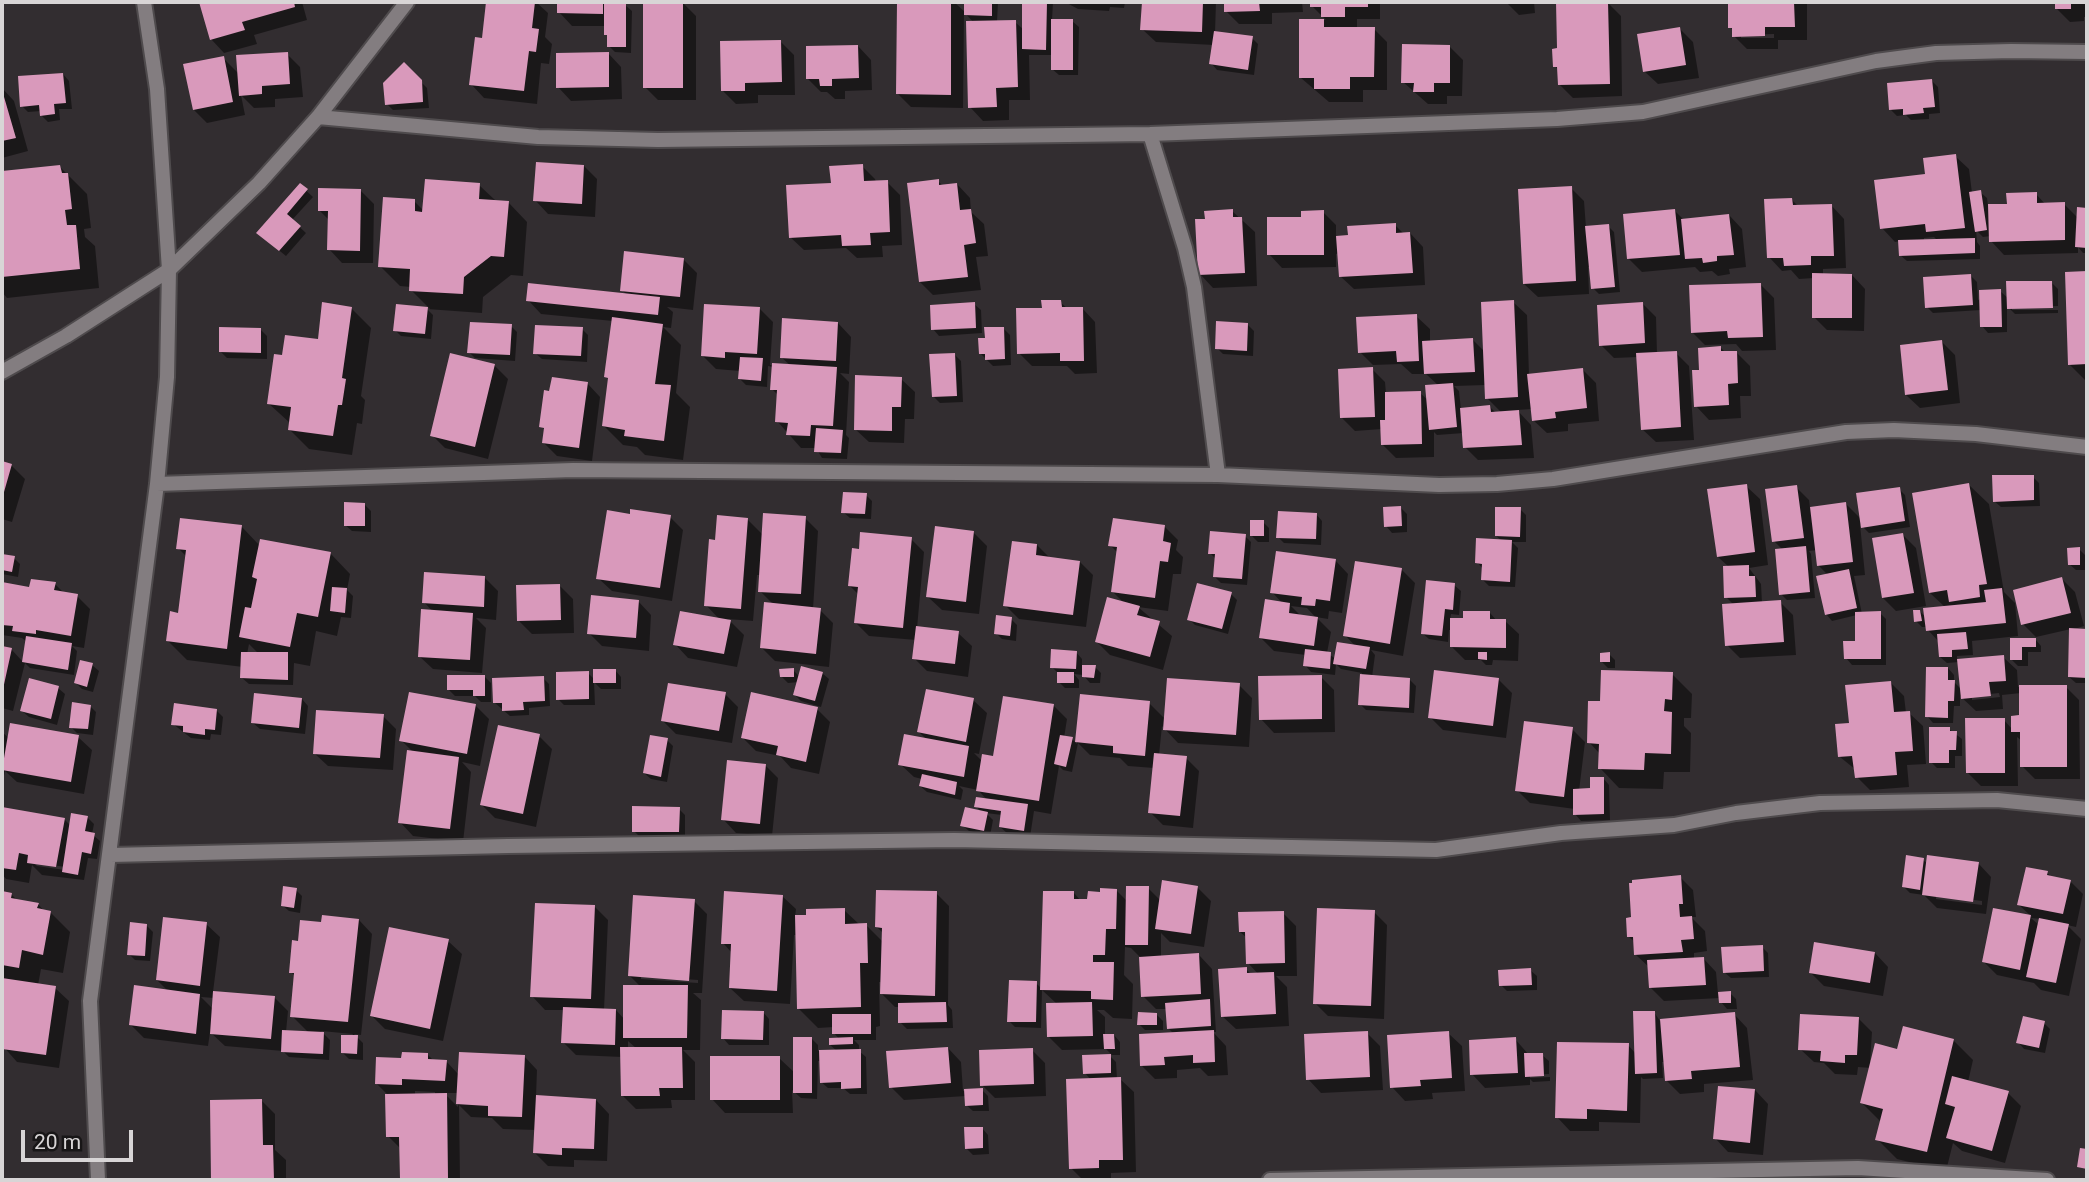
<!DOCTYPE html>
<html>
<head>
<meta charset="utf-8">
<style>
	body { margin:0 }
	#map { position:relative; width:2089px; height:1182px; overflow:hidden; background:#322d30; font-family:Roboto,sans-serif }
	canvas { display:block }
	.frame { position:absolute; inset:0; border:4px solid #d8d5d6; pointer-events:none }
	.scale { position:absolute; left:21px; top:1130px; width:112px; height:32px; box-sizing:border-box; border:4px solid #d8d5d6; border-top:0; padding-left:9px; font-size:21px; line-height:24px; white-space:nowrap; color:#d8d5d6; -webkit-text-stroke:5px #181617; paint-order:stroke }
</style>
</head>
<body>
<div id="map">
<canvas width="2089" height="1182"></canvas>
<div class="frame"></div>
<div class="scale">20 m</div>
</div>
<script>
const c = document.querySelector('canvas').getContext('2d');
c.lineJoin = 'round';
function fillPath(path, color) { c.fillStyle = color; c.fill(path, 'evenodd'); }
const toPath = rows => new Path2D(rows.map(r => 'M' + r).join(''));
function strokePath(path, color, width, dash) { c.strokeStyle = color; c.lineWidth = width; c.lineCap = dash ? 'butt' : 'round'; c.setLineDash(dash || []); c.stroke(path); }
fillPath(toPath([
	[201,2,302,2,307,20,254,35,257,44,224,53,211,39],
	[488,2,536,2,548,13,545,37,552,44,549,64,541,63,537,104,484,98,471,84,483,41],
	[559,2,616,2,616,5,625,5,632,11,631,53,615,52,609,46,606,26,572,26,559,12],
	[682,2,696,16,696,100,658,100,645,87],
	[898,2,954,2,966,13,966,2,998,2,997,22,1015,22,1024,30,1030,2,1053,2,1052,20,1072,21,1079,27,1078,75,1059,75,1052,69,1053,55,1029,55,1030,100,1009,100,1009,120,983,121,970,107,974,23,964,12,963,108,911,107,898,94],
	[1065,2,1125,2,1124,8,1110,7,1109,11,1078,9],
	[1143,2,1216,2,1215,33,1252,38,1258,44,1254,75,1217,70,1211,63,1214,45,1156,42,1142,29],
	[1226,2,1302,2,1303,12,1272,13,1272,24,1239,24,1226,11],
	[1312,2,1380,2,1380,19,1357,19,1357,29,1374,29,1387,42,1387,90,1363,90,1363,102,1329,102,1301,78,1301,20,1326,20,1312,6],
	[1498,2,1534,2,1535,13,1519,15,1507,3],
	[1607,2,1621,16,1622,96,1573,98,1559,84,1559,71,1555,66,1559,50],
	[1730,2,1807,2,1807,40,1778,40,1778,49,1747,49,1734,36,1734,31,1730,27],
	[1774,34,1774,38,1741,38,1741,35],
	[2057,2,2087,2,2087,17,2084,17,2084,21,2070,22,2057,9],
	[1680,29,1693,42,1699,78,1658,84,1644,71],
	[781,42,794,55,795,95,758,95,758,103,736,104,723,91],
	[858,46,871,60,872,90,845,91,845,99,835,99,827,92,821,92,808,79],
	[1450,47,1463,60,1462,96,1447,96,1447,104,1428,104,1403,82],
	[608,53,621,67,622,99,571,101,558,87],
	[287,54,300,67,303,97,275,99,275,107,254,108,241,95,245,115,207,123,194,110,223,58,239,74],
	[404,65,427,88,429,108,393,110,387,104],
	[63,74,69,81,72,109,59,109,60,120,48,122,41,115,41,111,28,112,22,106],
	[1932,81,1938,87,1940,113,1929,114,1929,119,1911,120,1906,115,1897,116,1891,110],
	[2,88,14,101,28,151,2,158],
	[1955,156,1969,169,1972,193,1980,192,1987,198,1988,206,2009,205,2036,194,2046,205,2064,204,2078,218,2078,209,2087,210,2087,253,2083,253,2078,247,2078,253,2004,255,1991,241,1991,236,1983,237,1976,230,1977,242,1980,246,1980,259,1907,261,1900,255,1900,241,1895,242,1882,228,1927,176],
	[1934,237,1938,241,1924,241,1924,238],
	[584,166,597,179,595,217,548,214,535,200],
	[862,166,875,179,876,182,887,182,900,195,902,245,882,246,883,257,857,258,846,248,804,250,790,237,832,184],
	[60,167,87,194,91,228,84,229,85,237,95,246,99,288,7,298,2,292,2,173],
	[938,181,943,186,957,184,970,198,971,212,984,224,988,256,976,257,981,290,933,295,920,282],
	[300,185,313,197,292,220,306,233,286,256,265,239],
	[479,185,496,201,508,202,527,222,523,276,511,275,483,297,482,313,427,309,433,315,431,339,401,336,395,330,398,306,430,309,411,290,411,287,400,286,380,266,414,201,424,211],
	[1571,188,1584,201,1586,228,1608,226,1614,232,1620,292,1599,294,1593,288,1591,267,1588,267,1589,294,1538,297,1524,284],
	[360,190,374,204,373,263,342,263,329,249,329,220,319,210],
	[1792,200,1798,206,1831,205,1844,219,1846,268,1823,269,1823,275,1852,275,1865,289,1864,331,1827,330,1814,317,1814,278,1799,279,1791,270,1782,271,1769,257],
	[1232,211,1255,232,1257,286,1213,288,1200,274,1207,220],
	[1675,211,1684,220,1729,215,1742,229,1746,267,1729,269,1730,274,1718,276,1712,271,1700,272,1695,267,1642,272,1629,259],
	[1323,212,1336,225,1336,238,1395,225,1404,234,1410,233,1423,247,1425,285,1354,289,1340,276,1339,253,1336,254,1336,267,1282,268,1269,254,1302,219],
	[684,260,697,273,693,310,667,307,673,312,671,328,663,327,681,345,676,393,690,407,683,460,645,455,637,447,623,445,604,426,610,380,606,377,613,321,541,314,528,300,628,296,622,290],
	[2087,273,2087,382,2069,364,2066,274],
	[1971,276,1977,282,1978,300,2000,291,2009,299,2051,282,2058,289,2058,306,2012,307,2012,310,2058,310,2058,313,2015,314,2007,306,2007,332,1988,333,1982,326,1981,310,1933,313,1927,307],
	[1761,285,1774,298,1776,350,1742,351,1736,344,1705,345,1692,332],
	[1060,302,1068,309,1082,308,1095,322,1097,373,1075,374,1067,366,1032,366,1019,353,1043,310],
	[1513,302,1527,315,1529,375,1583,370,1596,383,1599,421,1568,424,1568,431,1547,433,1533,420,1532,409,1517,410,1531,425,1534,458,1478,460,1465,447,1464,433,1437,435,1434,432,1434,457,1396,458,1382,444,1382,429,1355,431,1342,418,1372,369,1385,382,1386,394,1420,393,1429,401,1439,386,1426,374,1412,374,1401,364,1373,365,1360,352,1416,316,1430,329,1430,342,1473,340,1485,352],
	[1486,385,1487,398,1502,413,1496,413,1490,407,1461,410,1459,391,1454,386],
	[974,304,981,310,982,333,939,336,933,329],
	[1643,304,1656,317,1657,354,1676,353,1689,366,1694,440,1656,442,1642,429,1638,357,1614,358,1601,345],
	[351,308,371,328,361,396,365,400,362,424,357,423,352,455,309,449,290,430,290,423,268,403,283,357,319,341],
	[759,308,773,322,770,365,791,366,781,357,838,323,851,337,849,374,840,373,849,382,846,435,849,438,847,459,822,458,816,448,801,448,777,421,778,395,772,389,773,367,768,366,767,387,746,385,740,379,740,371,716,369,703,356],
	[1248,325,1254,331,1253,356,1223,354,1217,348],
	[511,326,517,332,515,361,475,358,469,352],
	[1003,328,1010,335,1011,365,993,366,980,353,986,339],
	[260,329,267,336,267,359,227,358,220,351],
	[582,329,588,335,587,362,542,359,535,353],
	[1942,342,1955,355,1960,403,1920,408,1906,395],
	[1721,348,1726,353,1737,353,1750,366,1751,396,1740,396,1741,418,1709,420,1696,406,1701,372],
	[955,355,961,361,963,402,940,403,934,397],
	[494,365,508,379,488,459,445,448,432,435],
	[901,379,915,392,914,419,905,419,904,443,869,442,855,429],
	[587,383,600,397,592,461,557,456,544,443,546,431,541,426],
	[2,463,12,466,25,479,12,522,2,519],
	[2033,477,2039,483,2040,506,2001,507,1994,501],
	[1969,485,1989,504,2004,592,2015,603,2018,636,1972,641,1973,655,1957,656,1957,661,2003,657,2017,670,2018,687,2066,687,2079,700,2080,779,2035,779,2022,766,2022,741,2017,737,2018,786,1981,786,1968,773,2004,720,2012,729,2021,717,2021,693,2002,695,2003,709,1976,711,1960,696,1960,706,1954,706,1953,723,1933,723,1927,716,1948,668,1954,675,1954,682,1962,690,1959,662,1947,663,1940,657,1939,642,1928,630,1927,627,1922,627,1916,621,1920,611,1926,618,1946,608,1930,593],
	[1999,693,2000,697,1972,700,1972,696],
	[1746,486,1760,499,1768,565,1749,568,1761,584,1762,603,1780,602,1793,615,1796,655,1740,658,1727,645,1734,605,1726,597,1729,567,1718,557],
	[1796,487,1809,500,1810,508,1846,504,1862,520,1899,489,1905,495,1910,527,1869,533,1860,524,1865,575,1854,576,1862,614,1880,613,1886,619,1886,665,1852,665,1846,658,1857,642,1857,615,1832,621,1826,614,1828,575,1818,565,1817,550,1809,551,1811,554,1815,598,1787,600,1781,594,1783,550,1774,541],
	[866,495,872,501,871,519,850,518,843,512],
	[365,505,371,511,371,532,352,531,345,525],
	[1401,508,1407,514,1407,532,1392,533,1386,526],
	[1520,509,1526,515,1526,542,1512,542,1518,548,1515,587,1489,586,1483,580,1483,569,1477,562,1502,541,1496,536],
	[1316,514,1322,521,1321,545,1284,543,1278,537],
	[631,516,670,517,683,530,672,601,612,591,598,578],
	[805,518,818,531,813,609,820,610,833,623,829,667,775,661,761,647,774,605,760,591,761,575,757,575,753,621,728,619,744,635,737,667,688,658,675,644,720,620,706,605,717,542,747,519,763,535],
	[1263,522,1269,528,1269,542,1258,542,1252,536],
	[242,527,260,546,261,541,331,554,350,574,347,590,353,596,351,618,341,617,337,636,316,631,310,666,294,663,293,685,249,684,242,678,243,667,187,660,168,641,180,615,187,557,178,548],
	[249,644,259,654,247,654],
	[1165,527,1178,540,1176,550,1183,557,1181,574,1173,574,1168,611,1138,607,1172,636,1163,670,1110,655,1097,642,1124,603,1113,592,1118,553,1110,545],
	[973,532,987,546,979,614,942,610,928,597],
	[1903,535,1916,548,1926,606,1896,611,1883,598],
	[1245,536,1251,542,1247,585,1221,583,1215,577,1216,559,1210,553],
	[911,539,924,552,917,628,958,633,972,646,968,677,927,671,914,658,916,640,869,636,856,623,859,595,849,585,861,551],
	[1037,545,1050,558,1080,562,1093,575,1086,627,1019,619,1005,605],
	[2079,549,2085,555,2085,570,2076,570,2069,564],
	[2,556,14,558,20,564,18,577,2,574],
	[1335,560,1348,574,1342,613,1329,611,1328,619,1316,617,1331,632,1327,653,1336,659,1356,647,1345,635,1402,570,1415,583,1403,656,1371,650,1375,655,1372,677,1410,680,1416,686,1414,713,1366,710,1360,704,1362,673,1341,669,1336,664,1335,675,1311,672,1305,665,1306,655,1274,651,1261,638,1283,604,1272,592],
	[1291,606,1307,608,1317,619,1301,616],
	[485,578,498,591,496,620,476,618,486,628,482,673,433,669,419,656,433,612,424,602],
	[2062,579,2075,592,2084,626,2071,630,2087,630,2087,683,2076,683,2069,677,2071,629,2036,637,2023,624],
	[2,584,31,589,55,584,65,594,77,596,90,609,84,648,72,646,77,651,74,675,30,668,25,663,13,711,2,708,2,648,12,650,23,662,27,642,22,638,2,635],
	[559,585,573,599,574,633,532,634,519,621],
	[1454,585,1461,591,1459,615,1451,614,1450,620,1465,620,1490,613,1497,621,1505,621,1519,634,1518,661,1493,660,1492,665,1486,665,1481,660,1465,660,1452,647,1452,630,1449,630,1448,642,1429,639,1422,633],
	[1231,594,1237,600,1228,634,1195,625,1189,619],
	[638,601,651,615,649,651,602,646,589,633],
	[1011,619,1017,625,1016,641,1002,639,996,633],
	[2035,639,2041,646,2041,652,2028,652,2028,666,2018,666,2012,660,2011,640],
	[1076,652,1082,659,1082,667,1095,667,1101,673,1100,683,1090,683,1083,675,1074,674,1079,680,1079,688,1065,688,1059,682,1059,674,1052,667],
	[1609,654,1615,660,1615,668,1608,668,1602,662],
	[92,665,99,671,93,692,82,689,76,683],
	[615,670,621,677,621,689,601,689,594,682,595,705,564,705,558,699,588,673,595,680],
	[793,670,800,677,822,673,829,679,821,707,801,701,795,695,799,682,788,683,781,676],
	[1672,674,1692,694,1691,718,1684,718,1684,726,1691,733,1690,772,1664,772,1663,789,1619,788,1600,768,1600,754,1589,742,1602,703],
	[485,677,491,683,491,702,481,702,475,696,455,696,449,690],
	[1321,677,1334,690,1335,732,1274,733,1261,719],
	[543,678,549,684,550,706,529,708,529,715,510,716,495,703],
	[1499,680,1512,693,1506,738,1443,730,1430,717],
	[1891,683,1904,696,1906,713,1909,713,1923,726,1926,764,1907,765,1909,787,1870,790,1857,777,1856,770,1840,757,1851,725],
	[1239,685,1252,698,1249,747,1178,743,1162,726,1159,755,1186,758,1199,771,1193,828,1163,825,1150,812,1154,768,1128,766,1120,758,1090,755,1078,743,1072,772,1063,770,1059,766,1051,814,1034,811,1030,837,1007,833,1000,827,1002,815,986,813,993,820,990,836,969,831,962,825,982,813,976,806,988,801,978,790,959,786,963,790,961,800,927,792,920,786,922,779,914,777,900,764,927,740,919,732,973,700,987,713,979,754,974,753,983,762,995,758,1054,706,1067,719,1064,738,1072,739,1077,744,1081,696,1149,703,1165,719],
	[58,688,65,694,57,725,29,717,22,711],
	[725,694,738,707,732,743,676,734,663,721],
	[302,699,308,706,305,734,260,729,253,723],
	[90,706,96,712,93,735,77,733,71,727],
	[476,706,489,719,480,766,462,762,471,772,463,842,413,836,400,822,414,753,401,740],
	[817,709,830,722,819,774,791,768,780,756,756,751,743,738],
	[217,711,223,717,221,735,211,734,210,740,191,738,173,724],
	[383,716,396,729,393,770,328,766,314,753],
	[1572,729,1585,742,1579,791,1592,790,1603,778,1609,785,1610,820,1581,821,1575,814,1575,809,1530,803,1517,790],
	[1949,729,1962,739,1962,756,1955,756,1955,768,1937,768,1931,762],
	[2,732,9,738,78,737,92,750,84,794,17,782,5,771,2,785],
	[539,736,552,749,536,827,495,818,482,805],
	[667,740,673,746,667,782,651,779,644,773],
	[765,765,778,778,772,836,736,833,723,819],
	[2,809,64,819,71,826,87,817,94,824,92,834,100,841,97,859,88,858,84,880,42,875,32,865,29,883,6,879,2,874],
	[33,862,65,867,65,870,37,866],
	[679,809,685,815,685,838,640,837,634,831],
	[1923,860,1928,864,1978,863,1991,877,1986,914,1937,908,1924,895,1910,893,1903,886],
	[1936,895,1982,901,1982,905,1936,899],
	[2047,873,2052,877,2070,881,2083,894,2076,927,2067,925,2081,939,2069,996,2041,990,2034,983,1997,975,1984,962,1994,910,2032,917,2019,905],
	[2031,918,2041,919,2039,925],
	[1680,877,1693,890,1696,917,1691,917,1705,931,1707,951,1694,953,1694,959,1703,958,1716,972,1718,994,1730,993,1736,999,1737,1009,1727,1009,1721,1002,1720,998,1664,1001,1650,987,1650,968,1636,955,1635,942,1629,937,1633,919],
	[1197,887,1211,901,1204,947,1170,942,1161,933,1161,957,1199,955,1212,969,1216,1032,1213,1032,1226,1046,1228,1075,1208,1076,1200,1068,1177,1070,1177,1078,1155,1079,1142,1066,1174,1034,1168,1028,1167,1009,1156,1009,1143,996,1141,958,1131,948,1125,947,1124,975,1133,984,1132,1019,1113,1018,1104,1010,1097,1010,1105,1017,1105,1036,1114,1035,1120,1042,1120,1055,1112,1055,1106,1049,1062,1050,1049,1037,1057,1004,1042,990,1041,1028,1015,1027,1009,1021,1036,983,1042,989,1074,893,1081,901,1089,901,1117,891,1127,901,1148,888,1161,901],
	[296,890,302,896,300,913,289,911,282,905],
	[2,893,12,895,17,900,38,904,44,911,50,912,70,932,63,973,41,969,38,985,55,988,69,1001,59,1068,17,1062,2,1045],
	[936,893,949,906,948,1005,952,1010,953,1028,907,1029,900,1022,900,1007,895,1007,882,994,882,982,879,982,880,1026,876,1027,876,1040,854,1040,859,1045,859,1051,866,1057,867,1094,850,1094,843,1088,828,1088,821,1082,821,1061,818,1061,817,1099,801,1098,792,1090,793,1113,725,1113,712,1099,779,1058,795,1073,812,1039,818,1045,818,1051,837,1051,830,1045,839,1039,834,1033,834,1027,818,1028,798,1008,797,935,794,935,790,1004,744,1001,730,988,732,953,723,943,782,896,796,909,795,917,844,910,860,925,866,925,883,942,883,933,877,927],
	[694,901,707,914,702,993,693,993,701,1000,700,1050,683,1050,695,1062,695,1100,671,1100,672,1108,636,1109,623,1096,622,1057,576,1055,563,1042,564,1010,545,1010,532,996,595,907,608,920,604,1010,616,1010,625,1020,641,987,630,976],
	[641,976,698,980,698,983,641,979],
	[628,1041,637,1049,628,1049],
	[1374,912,1387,925,1384,1019,1328,1016,1315,1003],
	[1283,913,1296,926,1297,976,1276,976,1287,987,1289,1026,1236,1029,1222,1016,1246,969,1252,975,1259,975,1248,963,1247,938,1240,932],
	[359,920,372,934,361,1035,354,1034,363,1043,363,1060,349,1059,343,1053,353,1034,321,1031,330,1040,329,1060,289,1057,283,1051,225,1046,210,1032,208,1046,144,1038,131,1025,169,992,157,980,206,924,220,937,213,992,274,997,288,1011,286,1032,309,1033,292,1016,296,977,291,972,299,943,323,924],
	[201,997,214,998,213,1009],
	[146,925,153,932,150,961,135,960,129,954],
	[448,941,462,954,443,1041,385,1029,372,1016],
	[1762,947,1768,953,1769,977,1731,978,1724,972],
	[1875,953,1888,967,1883,996,1824,986,1811,973],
	[1530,970,1537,976,1537,990,1507,991,1501,985],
	[763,1012,769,1019,769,1045,729,1045,723,1038],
	[1654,1012,1660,1021,1734,1014,1747,1028,1753,1080,1704,1084,1704,1092,1680,1094,1667,1081,1665,1062,1662,1062,1663,1078,1643,1079,1641,1077,1640,1123,1599,1122,1599,1131,1570,1131,1557,1117,1628,1045,1636,1054],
	[1157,1015,1163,1021,1163,1030,1145,1030,1139,1024],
	[1858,1018,1872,1032,1870,1062,1899,1051,1953,1040,1973,1060,1968,1082,2008,1093,2021,1106,2005,1163,1962,1151,1953,1143,1946,1171,1897,1159,1877,1139,1881,1122,1862,1103,1871,1068,1858,1067,1857,1075,1835,1074,1824,1063,1814,1062,1800,1049],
	[2044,1023,2050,1029,2045,1053,2024,1049,2018,1042],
	[1367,1033,1380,1046,1383,1090,1321,1093,1308,1079],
	[1448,1033,1462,1046,1465,1091,1432,1093,1433,1099,1405,1101,1392,1087],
	[1515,1039,1529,1055,1542,1055,1549,1061,1549,1074,1530,1075,1530,1078,1550,1077,1550,1081,1533,1082,1530,1079,1530,1085,1485,1088,1472,1074],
	[948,1048,961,1062,963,1091,982,1090,988,1096,989,1111,973,1111,966,1105,966,1096,904,1100,891,1087],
	[1032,1050,1045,1063,1046,1096,995,1098,982,1085],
	[428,1055,434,1061,446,1061,459,1075,524,1056,537,1070,536,1097,596,1100,609,1114,607,1161,574,1160,574,1167,548,1166,535,1153,536,1130,503,1129,492,1118,471,1117,459,1105,460,1180,404,1180,402,1178,401,1149,388,1136,387,1094,376,1083,403,1060],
	[415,1091,435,1092,435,1095,415,1096],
	[444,1093,459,1093,458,1107],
	[1110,1056,1116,1062,1117,1079,1120,1079,1134,1092,1136,1172,1111,1173,1111,1180,1083,1180,1071,1168,1091,1080,1085,1073],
	[1755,1090,1768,1104,1763,1155,1728,1152,1715,1138],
	[262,1101,275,1114,275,1150,286,1160,286,1180,213,1180,212,1102],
	[982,1128,988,1135,989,1154,973,1155,966,1148]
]), '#0007');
fillPath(toPath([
	[199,2,294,2,295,7,242,22,245,30,210,40],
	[486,2,535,2,532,28,539,29,536,52,529,51,524,91,469,85,475,37,482,38],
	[557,2,603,2,603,14,557,13],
	[604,2,626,3,626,47,607,47,607,35,604,35],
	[643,2,683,2,683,88,643,88],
	[897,2,951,2,951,95,896,94],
	[964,2,992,2,992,16,964,15],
	[1022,2,1047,2,1046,50,1022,49],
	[1142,2,1203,2,1202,32,1140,30],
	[1224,2,1259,2,1260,11,1224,12],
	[1310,2,1368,2,1368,7,1345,7,1345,17,1321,17,1321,7,1310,7],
	[1556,2,1608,2,1610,84,1558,85,1557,67,1553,67,1552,49,1557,48],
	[1728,2,1794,2,1795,27,1765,27,1765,36,1732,37,1732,28,1728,28],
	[2055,2,2087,2,2087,4,2071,4,2071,9,2055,9],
	[1051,19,1073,19,1073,70,1051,70],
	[1299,19,1324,19,1324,27,1375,27,1374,77,1350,77,1350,89,1314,89,1314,78,1299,78],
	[1016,20,1018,87,996,88,997,107,968,108,966,21],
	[1680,27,1686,65,1643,72,1637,34],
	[1214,31,1253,36,1248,70,1209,64],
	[781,40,782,82,745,83,745,91,721,91,720,41],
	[1402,44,1450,45,1450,83,1434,83,1434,92,1413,92,1414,83,1401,83],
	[858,45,859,78,832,79,832,86,820,86,819,79,806,79,806,46],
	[288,52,290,84,262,86,262,94,239,96,236,55],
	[609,52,609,87,556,88,556,53],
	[224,56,233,102,193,110,183,64],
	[404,62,422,80,423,102,385,105,383,83],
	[63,73,66,103,54,104,55,114,40,116,39,105,20,107,18,76],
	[1932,79,1935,107,1923,108,1924,113,1903,115,1903,109,1889,110,1887,83],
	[2,90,16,138,2,141],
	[1956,154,1965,228,1926,232,1925,224,1880,229,1874,180,1925,174,1923,158],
	[536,162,584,165,582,204,533,201],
	[863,164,864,181,888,180,890,232,870,233,871,245,842,246,841,235,789,238,786,185,831,183,829,166],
	[60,165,62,173,68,173,72,209,65,210,67,225,76,225,80,269,2,277,2,171],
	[425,179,480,183,479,199,509,201,504,257,491,256,464,277,463,294,409,291,410,269,378,267,383,197,415,199,415,211,422,212],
	[939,179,939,185,957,183,960,210,971,209,976,243,964,245,968,277,919,282,907,183],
	[300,183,308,189,287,214,301,226,279,251,256,233],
	[1572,186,1576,281,1523,284,1518,189],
	[318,188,361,189,360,251,327,250,328,211,318,211],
	[1981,190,1987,230,1975,232,1969,192],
	[2037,192,2037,203,2065,202,2065,240,1989,242,1988,204,2007,204,2006,193],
	[1792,198,1793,205,1832,204,1834,256,1811,256,1811,265,1784,266,1783,258,1767,258,1764,199],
	[2077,207,2087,208,2087,248,2075,247],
	[1233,209,1233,217,1242,217,1245,273,1198,275,1195,219,1205,219,1204,211],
	[1675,209,1680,255,1627,259,1623,214],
	[1324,210,1324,255,1267,255,1267,217,1301,217,1301,211],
	[1729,214,1734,255,1717,256,1717,261,1703,263,1702,258,1685,259,1681,219],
	[1396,223,1396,233,1410,232,1413,273,1339,277,1336,236,1348,235,1347,226],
	[1609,224,1615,287,1591,289,1585,226],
	[1975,238,1975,253,1899,256,1898,240],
	[624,251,684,258,680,297,620,291],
	[2087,271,2087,364,2068,365,2065,272],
	[1812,273,1852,274,1852,318,1812,318],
	[1971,274,1973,305,1925,308,1923,277],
	[2006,281,2052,281,2053,308,2007,309],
	[528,283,660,297,658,315,526,301],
	[1761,283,1763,337,1728,338,1727,331,1691,333,1689,285],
	[2001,289,2002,327,1980,327,1979,290],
	[1041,300,1061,300,1062,307,1083,307,1084,361,1060,361,1060,353,1017,354,1016,308,1042,308],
	[1514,300,1518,397,1485,399,1481,302],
	[322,302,352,307,342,378,346,379,342,405,338,405,333,436,288,430,291,407,267,404,274,354,282,355,285,335,318,339],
	[975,302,976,328,931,330,930,305],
	[1643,302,1645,343,1599,346,1597,305],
	[396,304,428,307,425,334,393,331],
	[704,304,760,307,757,354,725,352,725,358,701,356],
	[1417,314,1419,361,1397,362,1396,351,1358,353,1356,317],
	[612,317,663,324,655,384,671,385,664,441,624,436,625,430,602,426,608,378,604,377],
	[782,318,838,322,836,361,780,358],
	[1216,321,1248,323,1247,351,1215,349],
	[470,322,512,324,510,355,467,353],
	[535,325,583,327,581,356,533,354],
	[219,327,261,328,261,353,219,352],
	[984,327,1004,327,1005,359,985,360,985,354,979,354,978,338,985,338],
	[1473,338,1475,372,1424,374,1422,341],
	[1942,340,1948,390,1905,395,1900,345],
	[1721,346,1721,351,1737,351,1738,383,1728,384,1729,405,1694,407,1692,370,1699,370,1698,348],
	[1677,351,1681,427,1641,430,1636,353],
	[450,353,495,364,475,447,430,436],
	[955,353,957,396,932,397,929,354],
	[740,357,763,358,761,381,738,379],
	[772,363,837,367,833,426,811,425,810,436,786,435,788,423,775,422,777,390,770,390],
	[1373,367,1375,417,1340,418,1338,369],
	[1583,368,1587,408,1555,412,1556,418,1532,421,1527,374],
	[855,375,902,377,901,407,892,407,892,431,854,430],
	[552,377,588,382,579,448,542,443,544,428,539,427,544,390,549,391],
	[1453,383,1457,427,1429,430,1425,385],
	[1421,391,1422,444,1381,445,1380,420,1385,420,1385,392],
	[1490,405,1491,412,1519,410,1522,445,1463,448,1460,408],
	[816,428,843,430,841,453,814,452],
	[2,461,12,464,2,499],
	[1992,475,2034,475,2034,500,1993,502],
	[1969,483,1987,584,1979,585,1980,597,1949,602,1947,590,1929,593,1912,493],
	[1747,484,1755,552,1717,557,1707,489],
	[1797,485,1804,538,1772,542,1765,489],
	[1900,487,1905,521,1861,528,1856,493],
	[843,492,867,493,865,514,841,513],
	[344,502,365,503,365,526,344,526],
	[1846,502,1853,562,1817,566,1810,507],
	[1401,506,1402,526,1384,527,1383,507],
	[1495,507,1521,507,1520,537,1495,536],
	[630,509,671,515,660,588,596,579,607,510,630,514],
	[1278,511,1317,513,1316,539,1276,538],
	[763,513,806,516,801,594,758,592],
	[717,515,748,518,741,609,704,606,709,539,715,540],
	[180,518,242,525,227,649,166,641,170,611,178,613,186,550,176,549],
	[1113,518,1165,525,1163,541,1171,543,1168,562,1160,561,1155,598,1111,592,1117,547,1108,546],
	[1250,520,1264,520,1264,536,1250,536],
	[935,526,974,531,966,602,926,597],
	[1210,531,1246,534,1242,579,1213,577,1215,554,1208,554],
	[860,532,912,537,903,628,854,623,858,587,848,586,852,548,859,549],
	[1903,533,1914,593,1882,598,1872,538],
	[1476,538,1512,540,1510,582,1481,580,1482,564,1475,563],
	[260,539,331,552,318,617,297,613,290,647,239,637,245,607,251,608,257,579,252,577],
	[1012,541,1037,544,1036,555,1080,561,1073,615,1003,606],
	[1806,546,1810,592,1779,595,1775,549],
	[2080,547,2080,565,2068,565,2067,548],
	[1276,551,1336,559,1330,601,1316,599,1315,606,1301,605,1302,597,1270,593],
	[2,554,15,556,12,572,2,570],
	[1355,561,1402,568,1390,644,1343,636],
	[1749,565,1749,576,1755,576,1756,597,1724,598,1723,566],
	[1849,569,1857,608,1825,615,1816,576],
	[424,572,485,576,484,607,422,603],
	[2062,577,2071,613,2021,625,2013,590],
	[31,579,56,582,54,590,78,594,71,636,36,630,36,634,12,631,13,626,2,625,2,582,29,587],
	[1426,580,1455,583,1453,610,1445,609,1442,636,1421,634],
	[1197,583,1232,592,1222,629,1187,620],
	[560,584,561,620,517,621,516,585],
	[332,587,347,588,345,613,330,611],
	[2002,588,2006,623,1926,631,1923,608,1986,602,1984,590],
	[591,595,639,600,636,638,587,634],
	[1107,597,1140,606,1137,615,1160,621,1150,657,1095,642],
	[1265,599,1290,603,1289,613,1318,617,1314,646,1259,638],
	[1781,600,1784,642,1725,646,1722,604],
	[764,602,821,608,816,654,760,648],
	[421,609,473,613,470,660,418,657],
	[1913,610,1920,610,1922,621,1914,622],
	[680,611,731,620,724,654,673,645],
	[1463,611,1490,611,1490,619,1506,619,1506,648,1450,647,1450,618,1463,618],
	[1881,611,1881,659,1844,659,1843,641,1855,641,1855,612],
	[996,615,1012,617,1010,636,994,634],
	[916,626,959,631,955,664,912,659],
	[2069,628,2087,629,2087,678,2068,677],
	[1966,632,1968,649,1952,650,1952,657,1939,657,1937,634],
	[26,636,72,643,68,670,22,662],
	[2010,638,2036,638,2036,647,2022,647,2022,660,2010,660],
	[1337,642,1370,647,1366,669,1333,664],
	[2,646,12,648,3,689,2,689],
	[1051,649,1077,651,1076,669,1050,668],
	[1305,649,1331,652,1330,669,1303,666],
	[241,652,288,652,288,680,240,678],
	[1478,652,1487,652,1487,660,1478,659],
	[1610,652,1610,662,1600,662,1600,653],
	[2004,655,2006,681,1989,682,1991,696,1961,699,1957,659],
	[80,660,93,663,87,687,74,683],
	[1082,665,1096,665,1094,678,1082,677],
	[801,666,823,672,815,701,793,695],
	[1926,667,1948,667,1948,680,1955,680,1954,701,1948,701,1948,718,1925,717],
	[794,668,794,677,780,677,779,669],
	[593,669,616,669,616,683,593,683],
	[1434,670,1499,678,1493,726,1428,718],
	[1601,670,1673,672,1672,700,1665,699,1664,711,1672,712,1671,754,1645,753,1644,770,1598,769,1599,744,1587,743,1588,701,1600,701],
	[589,671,589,699,556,700,556,672],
	[1057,672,1074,672,1074,683,1057,683],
	[1360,674,1410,678,1409,708,1358,705],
	[447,675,485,675,485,696,473,696,473,690,447,690],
	[1322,675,1322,719,1259,720,1258,676],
	[544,676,545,701,523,702,524,710,502,711,502,703,493,703,492,678],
	[29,678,59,686,51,719,20,711],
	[1167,678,1240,683,1236,735,1163,730],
	[1891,681,1894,712,1910,711,1913,751,1895,752,1897,775,1855,778,1852,756,1838,757,1835,724,1849,723,1845,685],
	[668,683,726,692,719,731,661,721],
	[2019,685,2067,685,2067,767,2020,767,2020,732,2011,732,2011,716,2019,715],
	[926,689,974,698,966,742,917,732],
	[409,692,476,704,467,754,399,741],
	[751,692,818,707,806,762,776,755,778,746,741,738],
	[254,693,302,698,299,728,251,723],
	[1080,694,1150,701,1145,756,1113,753,1113,746,1075,742],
	[1003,696,1054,704,1039,801,976,791,982,754,993,756],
	[72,702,91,705,88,729,69,728],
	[174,703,217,709,215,730,205,729,205,735,183,732,183,726,171,725],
	[316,710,384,714,380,758,313,754],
	[1965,718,2005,718,2005,773,1966,773],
	[1524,721,1573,727,1564,797,1515,791],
	[10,723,79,735,71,782,2,770],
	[498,725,540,734,523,814,480,805],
	[1929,727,1950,727,1950,731,1957,731,1956,750,1949,750,1949,763,1929,763],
	[904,734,969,746,964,777,898,765],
	[650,735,668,738,661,777,643,773],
	[1060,735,1073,737,1066,767,1054,764],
	[407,750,459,757,450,829,398,823],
	[1154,753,1187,756,1180,816,1148,813],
	[727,760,766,764,760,824,721,820],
	[922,774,957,782,955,795,919,786],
	[1590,777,1604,777,1604,814,1573,815,1573,789,1590,788],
	[976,797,1028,804,1024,831,999,827,1001,811,974,807],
	[632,806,680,807,679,832,632,832],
	[2,807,65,818,56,867,27,863,28,855,19,853,16,870,2,868],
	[965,807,988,812,984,831,960,826],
	[71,813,88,816,85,831,95,833,91,854,82,852,78,875,62,872],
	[1906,855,1924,858,1920,890,1902,887],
	[1927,855,1979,862,1973,902,1922,895],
	[2026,867,2048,871,2047,875,2071,880,2063,914,2017,905],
	[1681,875,1683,904,1679,904,1680,917,1692,916,1694,939,1681,940,1683,952,1634,955,1633,937,1627,937,1626,918,1631,917,1629,883,1632,883,1632,880],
	[1162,880,1198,886,1191,934,1155,929],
	[283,886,297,888,294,908,281,906],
	[1126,886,1149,886,1148,945,1125,945],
	[1100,888,1117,889,1116,929,1106,929,1105,955,1093,955,1093,962,1114,962,1113,1000,1091,999,1091,991,1040,990,1043,891,1074,891,1074,899,1087,899,1088,891,1100,892],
	[876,890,937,891,935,996,880,994,882,928,875,927],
	[2,891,12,893,11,898,39,903,37,908,51,911,43,955,22,950,19,968,2,965],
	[724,891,783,895,777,991,729,988,731,944,721,944],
	[633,895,695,899,689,981,628,976],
	[535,903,595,905,591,999,530,997],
	[845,908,845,924,867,923,868,963,860,963,861,1007,797,1009,795,915,806,915,806,909],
	[1317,908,1375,910,1371,1006,1313,1004],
	[1993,908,2031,915,2020,970,1982,962],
	[1284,911,1285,963,1246,964,1245,932,1239,932,1238,912],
	[322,915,359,919,348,1022,290,1017,294,973,289,973,292,940,298,941,300,920,321,922],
	[163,917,207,922,200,986,156,980],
	[2039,918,2069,924,2056,983,2026,977],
	[130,922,147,924,145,956,127,955],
	[389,927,449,939,430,1029,370,1016],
	[1814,942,1875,952,1870,983,1809,973],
	[1763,945,1764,971,1723,973,1721,947],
	[1199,953,1201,994,1141,997,1139,957],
	[1704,957,1706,985,1649,988,1647,960],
	[1247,967,1247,973,1274,972,1276,1014,1221,1017,1218,969],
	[1531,968,1532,985,1499,986,1498,970],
	[2,978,56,986,46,1055,2,1049,4,1035,2,1035],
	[1009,980,1037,981,1036,1022,1007,1022],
	[134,985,200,994,196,1034,129,1025],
	[623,985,688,985,687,1038,623,1038],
	[213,991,275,996,271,1039,210,1034],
	[1731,991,1731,1003,1719,1003,1718,992],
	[1210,999,1211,1026,1167,1029,1165,1003],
	[946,1002,947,1022,898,1023,898,1003],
	[1092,1002,1093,1036,1047,1037,1046,1003],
	[563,1007,616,1009,615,1045,561,1043],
	[722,1010,764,1011,763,1040,721,1039],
	[1633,1011,1655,1011,1657,1073,1635,1074],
	[1138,1012,1157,1013,1157,1025,1137,1025],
	[1735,1012,1740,1067,1691,1071,1692,1079,1665,1081,1660,1019],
	[832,1014,871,1014,871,1034,832,1034],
	[1800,1014,1859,1017,1857,1055,1845,1055,1845,1063,1820,1061,1821,1051,1798,1050],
	[2023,1016,2045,1021,2039,1048,2016,1043],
	[1903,1026,1954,1039,1927,1152,1875,1140,1883,1109,1860,1103,1875,1043,1897,1049],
	[282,1030,324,1032,323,1054,281,1052],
	[1214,1030,1215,1062,1193,1063,1193,1055,1164,1057,1165,1065,1140,1066,1139,1034],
	[1368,1031,1370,1077,1306,1080,1304,1034],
	[1449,1031,1452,1078,1420,1080,1421,1086,1390,1088,1387,1035],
	[1103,1034,1114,1034,1115,1049,1104,1049],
	[341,1035,358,1035,357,1054,341,1053],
	[793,1037,812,1037,812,1093,793,1093],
	[853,1037,853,1044,829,1045,829,1038],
	[1516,1037,1518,1073,1470,1075,1469,1040],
	[1557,1042,1629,1043,1627,1111,1587,1109,1587,1119,1555,1118],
	[620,1047,682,1047,683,1088,659,1088,660,1096,621,1096],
	[948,1047,951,1083,889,1088,886,1051],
	[1033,1048,1034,1084,980,1086,979,1050],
	[861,1049,861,1088,841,1089,841,1082,820,1083,819,1050],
	[402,1052,428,1053,428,1059,447,1060,445,1081,402,1079,402,1085,375,1084,376,1057,401,1058],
	[459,1052,525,1055,522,1117,488,1116,488,1106,456,1104],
	[1524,1053,1543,1053,1544,1076,1525,1077],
	[1111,1054,1111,1073,1083,1074,1082,1055],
	[710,1056,780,1056,780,1100,710,1100],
	[1952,1076,2009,1091,1992,1151,1946,1138,1955,1107,1945,1104],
	[1121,1077,1123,1160,1099,1160,1099,1168,1069,1169,1066,1079],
	[1718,1086,1755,1089,1750,1143,1713,1139],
	[983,1088,983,1105,965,1106,964,1089],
	[447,1093,448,1178,400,1179,399,1137,386,1137,385,1094],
	[536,1095,596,1099,594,1149,562,1148,562,1155,533,1153],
	[262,1099,263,1145,273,1145,274,1180,211,1180,210,1100],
	[964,1127,983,1127,983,1148,965,1149],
	[2080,1148,2087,1149,2087,1169,2077,1167]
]), '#d999bb');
const street = toPath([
	[318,117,538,137,658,140,1150,134,1557,119,1643,112,1876,61,1936,53,2011,51,2087,52],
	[1150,134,1185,248,1194,287,1218,475],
	[2,372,66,336,169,270,259,183,318,117,407,2],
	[157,484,573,470,1218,475,1439,485,1497,484,1553,479,1846,432,1894,430,1976,434,2087,447],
	[110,855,508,846,954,840,1436,850,1561,833,1674,825,1736,813,1820,803,1997,800,2087,809],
	[98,1180,90,1001,157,484,167,377,169,270,157,89,144,2],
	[1270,1180,1858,1168,2047,1180]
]);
strokePath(street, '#4f4b4d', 18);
strokePath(street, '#837d80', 14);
</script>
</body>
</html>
